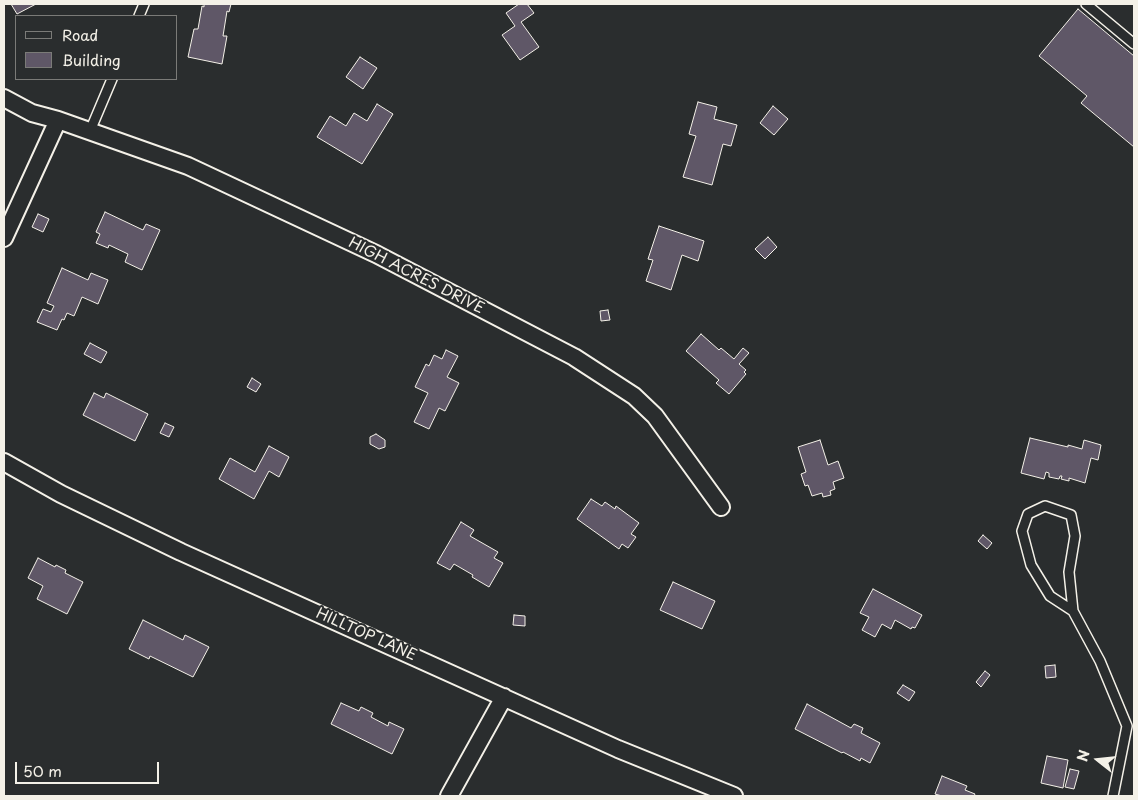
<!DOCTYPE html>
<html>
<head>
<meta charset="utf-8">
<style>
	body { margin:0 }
	#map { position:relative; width:1138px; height:800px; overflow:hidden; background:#2a2d2e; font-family:"Playpen Sans",sans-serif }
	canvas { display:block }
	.frame { position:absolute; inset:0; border:5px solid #f4f1e8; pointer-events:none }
	.legend { position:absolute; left:15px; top:15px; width:162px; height:65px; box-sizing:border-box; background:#2a2d2e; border:1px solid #7b7b78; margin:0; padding:6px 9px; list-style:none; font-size:15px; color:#f4f1e8 }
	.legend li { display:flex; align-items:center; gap:10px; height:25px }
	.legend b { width:25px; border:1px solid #7b7b78 }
	.north { position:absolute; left:1073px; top:735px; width:50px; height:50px; -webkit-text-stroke:4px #2a2d2e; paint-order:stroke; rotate:286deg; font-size:14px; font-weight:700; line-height:20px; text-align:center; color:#f4f1e8 }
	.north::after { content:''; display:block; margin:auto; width:18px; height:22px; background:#f4f1e8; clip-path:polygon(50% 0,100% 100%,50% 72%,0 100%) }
	.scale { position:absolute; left:15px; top:762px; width:144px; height:22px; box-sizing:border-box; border:2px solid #f4f1e8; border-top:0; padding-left:6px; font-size:15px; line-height:18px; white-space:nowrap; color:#f4f1e8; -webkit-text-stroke:4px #2a2d2e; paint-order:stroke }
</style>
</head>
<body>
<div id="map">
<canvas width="1138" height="800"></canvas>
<div class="frame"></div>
<ul class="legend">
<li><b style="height:6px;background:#2a2d2e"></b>Road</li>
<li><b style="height:14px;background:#5f5767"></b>Building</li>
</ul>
<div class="north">N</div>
<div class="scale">50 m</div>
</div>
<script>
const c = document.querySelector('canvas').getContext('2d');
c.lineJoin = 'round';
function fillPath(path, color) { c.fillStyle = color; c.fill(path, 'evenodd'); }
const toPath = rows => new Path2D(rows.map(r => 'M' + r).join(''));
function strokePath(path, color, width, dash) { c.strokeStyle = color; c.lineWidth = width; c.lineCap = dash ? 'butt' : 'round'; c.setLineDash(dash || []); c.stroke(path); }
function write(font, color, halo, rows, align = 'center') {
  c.font = font + ' "Playpen Sans",sans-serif'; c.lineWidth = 4; c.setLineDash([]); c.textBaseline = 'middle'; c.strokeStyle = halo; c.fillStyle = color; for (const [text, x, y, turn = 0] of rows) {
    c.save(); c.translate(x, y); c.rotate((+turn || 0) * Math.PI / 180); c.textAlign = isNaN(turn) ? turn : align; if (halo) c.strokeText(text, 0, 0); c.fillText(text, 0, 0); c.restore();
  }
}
const building = toPath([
	[11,4,36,4,17,14,11,4],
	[204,4,231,4,229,12,227,11,223,36,227,36,222,64,188,57,194,29,198,29,202,6,204,7,204,4],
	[519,4,527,4,534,13,521,22,539,47,520,60,502,35,515,26,506,13,519,4],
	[1078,9,1134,56,1134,147,1081,103,1087,96,1039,56,1078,9],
	[360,57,377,68,363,89,346,77,360,57],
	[698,102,717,107,714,119,737,125,731,146,723,144,712,185,683,177,696,136,689,134,698,102],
	[377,104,393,114,362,164,317,137,330,116,346,126,354,113,367,121,377,104],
	[773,106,788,119,774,135,760,123,773,106],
	[105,212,143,230,146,224,160,230,142,270,125,262,128,254,109,245,108,248,96,243,100,234,96,232,105,212],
	[38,214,49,219,43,232,32,227,38,214],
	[659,226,704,241,698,261,682,255,671,290,646,281,653,260,648,259,659,226],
	[768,237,777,247,765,259,755,249,768,237],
	[62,268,88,280,91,273,108,280,98,304,82,297,74,316,67,313,64,320,62,319,57,330,37,322,43,309,51,312,54,306,47,303,62,268],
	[608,310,610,320,601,321,600,311,608,310],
	[701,334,719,350,721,348,734,359,743,348,749,353,739,364,746,370,744,372,746,374,729,394,716,383,719,380,686,351,701,334],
	[90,343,107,352,101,363,84,354,90,343],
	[446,350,458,356,447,377,459,383,445,411,439,408,429,429,414,422,428,393,415,387,426,364,429,366,434,355,442,359,446,350],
	[252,378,261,384,256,392,247,387,252,378],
	[94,393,104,398,106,393,148,414,135,441,83,415,94,393],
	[165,423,174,427,169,437,160,433,165,423],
	[376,434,385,440,385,447,379,449,370,444,370,437,376,434],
	[1030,438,1068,447,1068,445,1082,449,1084,440,1101,445,1098,460,1091,458,1085,483,1069,478,1069,481,1061,479,1062,476,1060,476,1059,479,1049,477,1049,473,1046,472,1044,479,1021,473,1030,438],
	[820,440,828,465,838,461,844,478,833,482,835,489,830,491,831,495,823,497,822,493,812,496,808,485,805,486,801,474,806,472,798,447,820,440],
	[269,446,289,457,279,477,269,471,254,499,219,479,230,458,255,472,269,446],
	[591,499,602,506,605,502,615,509,616,506,639,523,631,534,636,537,628,548,622,544,619,549,577,519,591,499],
	[461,522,474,530,470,536,498,552,494,558,503,563,489,587,472,577,473,575,454,564,450,570,437,563,461,522],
	[983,535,992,543,987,549,978,541,983,535],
	[38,558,55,567,56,565,66,570,65,573,83,582,67,614,37,599,43,586,28,578,38,558],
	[673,582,715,601,702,629,660,610,673,582],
	[873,589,922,615,915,628,912,627,911,629,895,620,891,629,882,624,875,637,862,630,869,617,860,613,873,589],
	[514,615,525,616,525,626,513,625,514,615],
	[143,620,183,640,185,635,209,647,193,677,150,656,149,659,129,649,143,620],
	[1055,665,1056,677,1046,678,1045,666,1055,665],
	[985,671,990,675,981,687,976,682,985,671],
	[903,685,915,692,909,701,897,693,903,685],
	[341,703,359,711,361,707,373,713,371,717,388,726,389,722,404,729,392,754,331,724,341,703],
	[807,704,851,728,854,724,863,728,861,733,880,743,870,763,861,758,860,761,843,752,842,753,795,729,807,704],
	[1047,756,1068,760,1063,788,1041,783,1047,756],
	[1070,769,1079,771,1074,789,1065,787,1070,769],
	[942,776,967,786,965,790,975,794,974,796,942,796,935,794,942,776]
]);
fillPath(building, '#5f5767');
strokePath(building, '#f4f1e8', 1);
const service = toPath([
	[1086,4,1134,44],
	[139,16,144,4],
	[90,131,112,79],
	[1073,611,1050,596,1031,565,1022,531,1028,514,1045,506,1071,515,1075,536,1069,572,1073,611,1100,661,1127,726,1113,796]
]);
const minor = toPath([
	[4,98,32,113,58,120,188,166,376,254,574,357,634,396,655,416,721,507],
	[4,238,58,120],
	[4,462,61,494,181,552,618,749,734,796],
	[449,796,504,697]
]);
strokePath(service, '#f4f1e8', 12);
strokePath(minor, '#f4f1e8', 20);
strokePath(service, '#2a2d2e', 9);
strokePath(minor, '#2a2d2e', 16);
write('15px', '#f4f1e8', '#2a2d2e', [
	["HIGH ACRES DRIVE",416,276,27],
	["HILLTOP LANE",366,635,24]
]);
</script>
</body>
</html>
